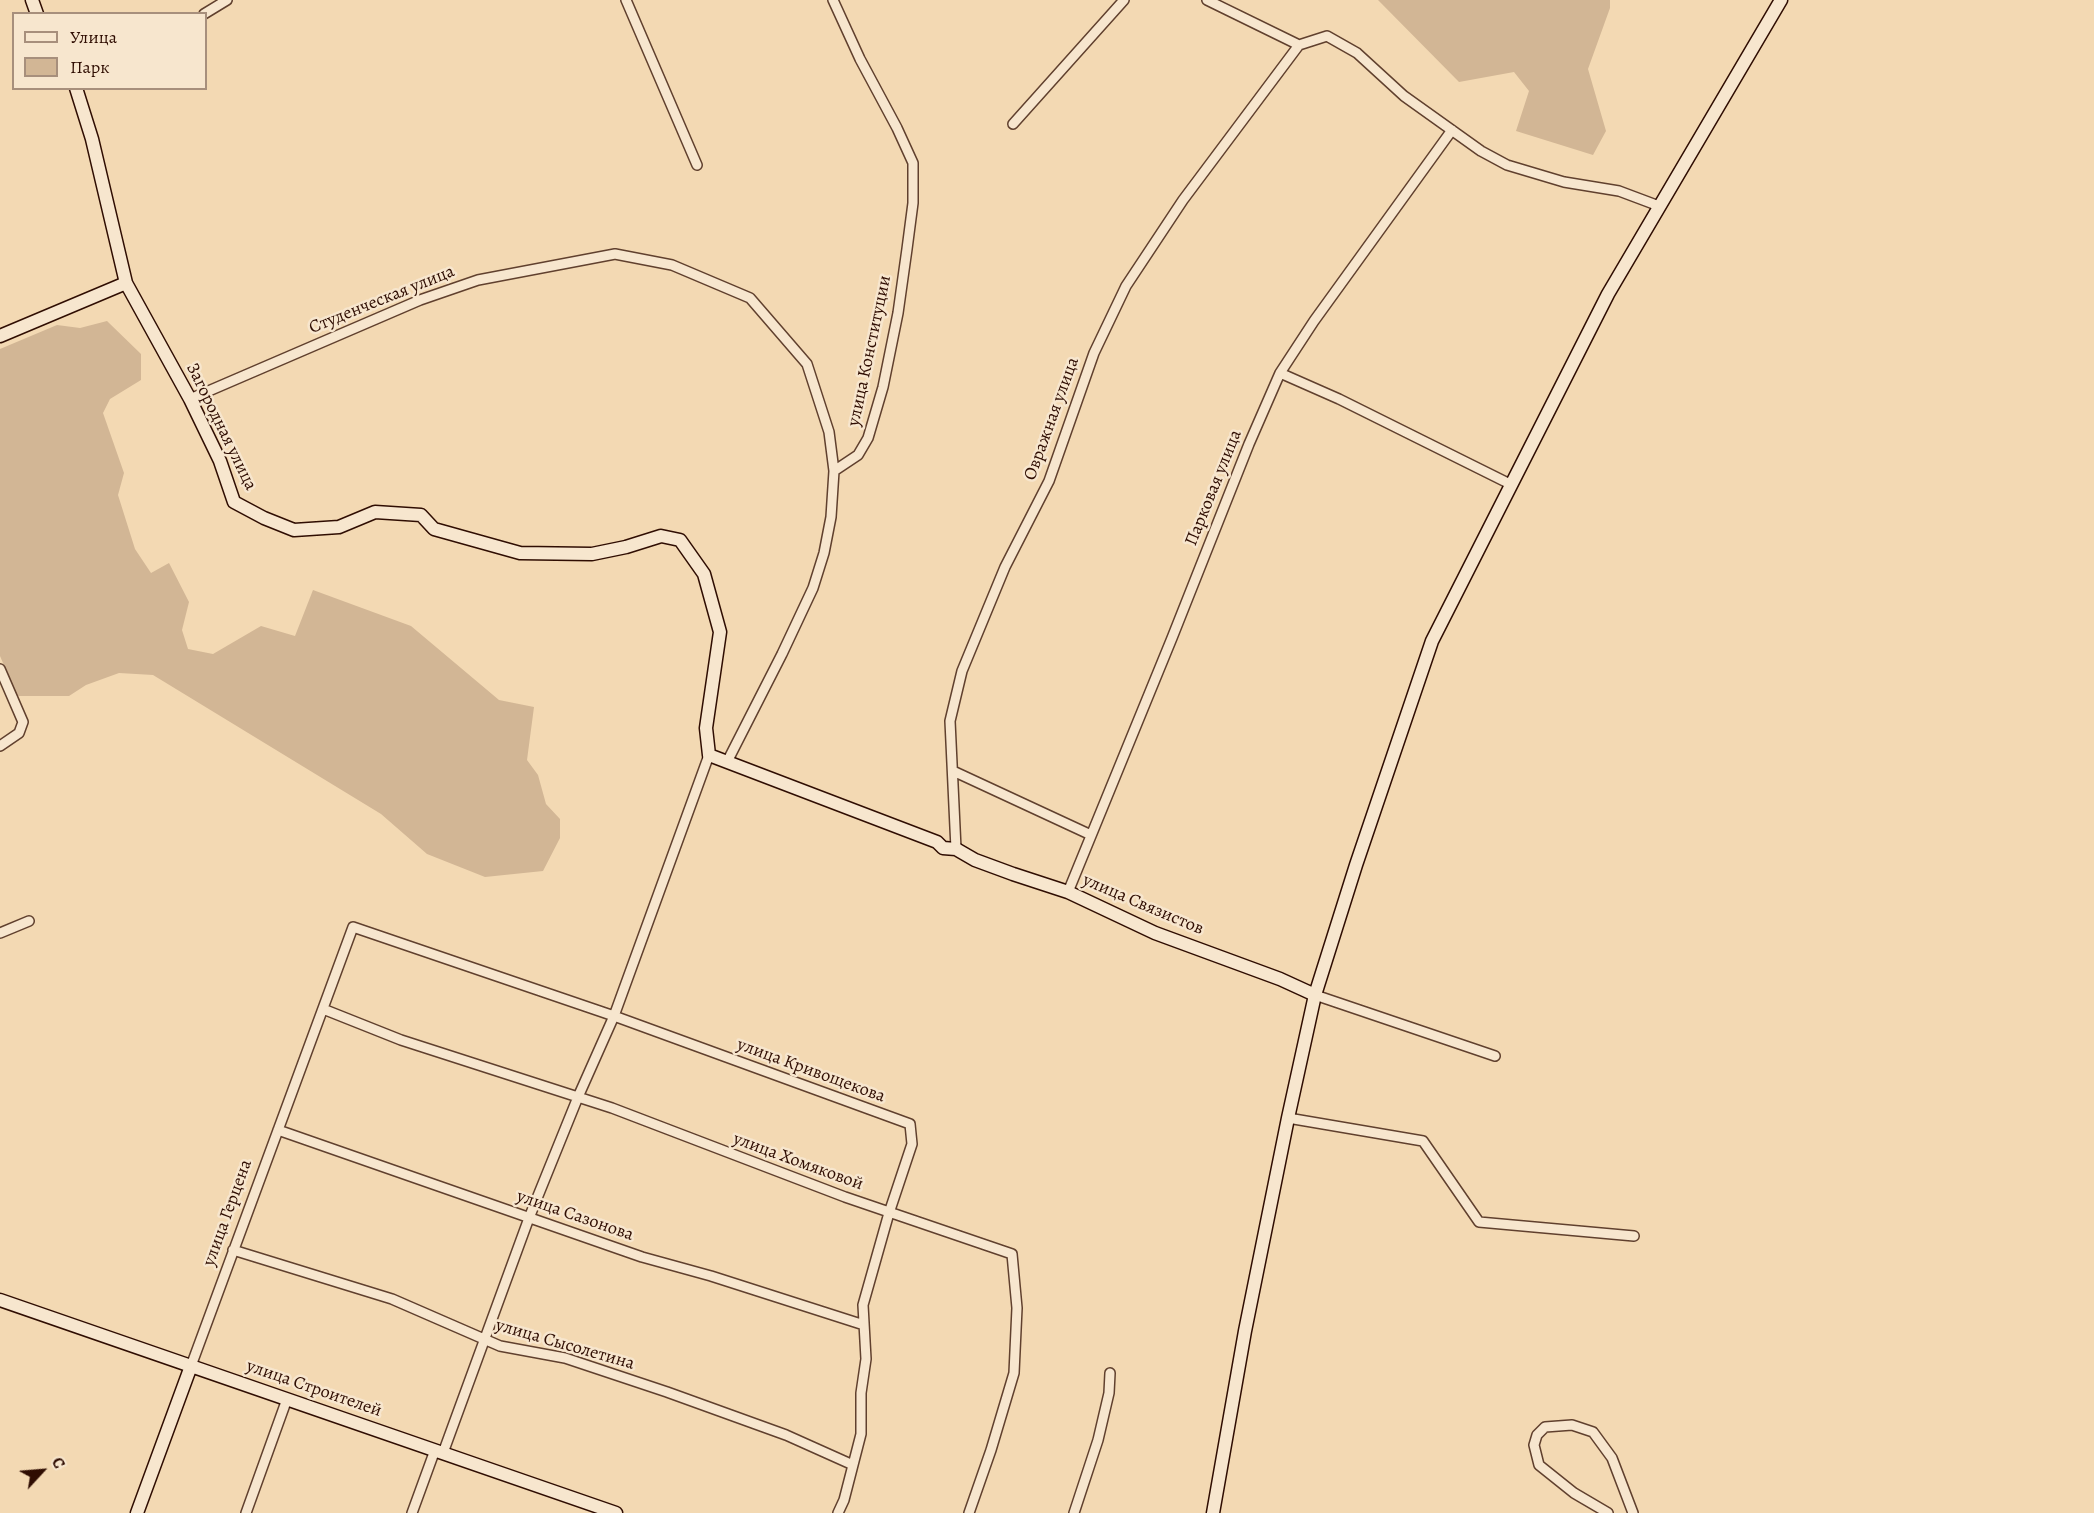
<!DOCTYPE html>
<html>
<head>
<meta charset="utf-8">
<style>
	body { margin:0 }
	#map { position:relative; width:2094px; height:1513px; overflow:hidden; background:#f3d9b3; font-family:Alegreya,serif }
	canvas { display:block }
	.legend { position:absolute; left:12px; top:12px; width:195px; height:78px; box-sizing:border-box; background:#f7e6ce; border:2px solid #a78f7c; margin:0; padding:8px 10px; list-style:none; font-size:18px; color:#2f0d02 }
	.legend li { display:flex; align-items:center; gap:12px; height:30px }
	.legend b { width:30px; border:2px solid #a78f7c }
	.north { position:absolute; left:12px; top:1441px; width:60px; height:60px; -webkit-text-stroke:4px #f7e6ce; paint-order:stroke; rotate:64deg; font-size:16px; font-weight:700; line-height:24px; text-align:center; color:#2f0d02 }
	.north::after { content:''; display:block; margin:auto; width:21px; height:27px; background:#2f0d02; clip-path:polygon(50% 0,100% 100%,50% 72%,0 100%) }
</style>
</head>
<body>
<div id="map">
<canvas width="2094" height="1513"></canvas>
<ul class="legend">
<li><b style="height:8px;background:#f7e6ce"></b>Улица</li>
<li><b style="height:16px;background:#d2b695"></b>Парк</li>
</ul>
<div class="north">С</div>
</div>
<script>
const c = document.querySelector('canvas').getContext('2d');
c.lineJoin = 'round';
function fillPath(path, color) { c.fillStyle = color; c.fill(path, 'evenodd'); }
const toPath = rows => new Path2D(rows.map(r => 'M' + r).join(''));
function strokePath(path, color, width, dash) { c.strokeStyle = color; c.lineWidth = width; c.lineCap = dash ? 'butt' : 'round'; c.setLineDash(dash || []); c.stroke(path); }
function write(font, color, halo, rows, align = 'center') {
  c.font = font + ' Alegreya,serif'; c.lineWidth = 5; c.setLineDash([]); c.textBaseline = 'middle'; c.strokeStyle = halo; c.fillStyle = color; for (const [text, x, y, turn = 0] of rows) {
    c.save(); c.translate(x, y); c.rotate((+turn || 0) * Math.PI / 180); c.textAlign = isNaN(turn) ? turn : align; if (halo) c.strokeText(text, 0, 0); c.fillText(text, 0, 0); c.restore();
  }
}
fillPath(toPath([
	[1378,0,1610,0,1610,8,1588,69,1606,131,1593,155,1516,131,1529,91,1514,72,1459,82],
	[107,321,141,354,141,380,110,399,103,413,124,473,118,495,135,549,151,573,169,563,189,602,182,630,188,649,213,654,261,626,295,636,313,590,411,626,499,700,534,707,527,760,538,775,546,804,560,819,560,838,543,871,485,877,427,854,381,814,153,675,119,673,86,685,69,696,17,696,0,656,0,349,57,325,80,328]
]), '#d2b695');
const street = toPath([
	[626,0,697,165],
	[1207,0,1299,45,1327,36,1357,53,1404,96,1481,151,1507,165,1564,182,1619,191,1659,206],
	[204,14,227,0],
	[1013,124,1124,0],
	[1280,373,1339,399,1510,484],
	[190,399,420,300,478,280,615,254,672,265,750,298,807,364,829,432,834,471],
	[0,669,23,722,19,733,0,746],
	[727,762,782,654,813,588,824,553,831,517,834,471,858,455,868,438,883,387,898,313,907,249,913,203,913,163,897,128,860,59,833,0],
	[953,771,1091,835],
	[956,849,950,721,962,671,1005,567,1049,481,1094,353,1126,286,1183,200,1299,45],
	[1068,892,1172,638,1249,444,1280,373,1314,321,1452,130],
	[0,933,29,921],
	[1315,995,1495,1056],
	[323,1009,401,1040,612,1108,845,1197,1012,1254,1017,1308,1014,1373,991,1450,969,1513],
	[1288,1118,1423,1141,1479,1222,1634,1236],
	[278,1130,642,1257,711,1276,864,1325],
	[233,1250,392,1299,500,1346,565,1358,667,1392,786,1435,853,1465],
	[191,1366,353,927,614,1016,910,1124,912,1144,889,1213,863,1305,866,1359,861,1393,861,1434,844,1500,838,1513],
	[443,1453,529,1218,578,1097,614,1016,709,755],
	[246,1513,287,1399],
	[412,1513,435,1450],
	[1074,1513,1098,1440,1109,1393,1110,1373],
	[1608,1513,1574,1493,1539,1465,1534,1445,1537,1435,1545,1427,1572,1425,1593,1432,1612,1458,1633,1513]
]);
const secondary = toPath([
	[32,0,37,14],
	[76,88,92,139,126,283,190,399,220,461,234,502,264,518,294,530,339,527,375,512,421,515,434,529,520,553,592,554,626,547,661,536,680,540,704,574,720,632,706,728,709,755,937,842,943,848,956,849,975,860,1013,874,1068,892,1155,933,1280,979,1315,995],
	[0,336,126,283],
	[0,1300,616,1513],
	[137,1513,191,1366],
	[1213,1513,1245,1331,1288,1118,1315,995,1356,865,1432,641,1608,294,1781,0]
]);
strokePath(street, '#60402e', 12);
strokePath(secondary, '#2f0d02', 15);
strokePath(street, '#f7e6ce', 9);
strokePath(secondary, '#f7e6ce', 12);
write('18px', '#2f0d02', '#f7e6ce', [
	["Студенческая улица",382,300,-22],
	["улица Конституции",870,351,-78],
	["Овражная улица",1052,419,-70],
	["Загородная улица",221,427,64],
	["Парковая улица",1214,488,-68],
	["улица Связистов",1143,905,23],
	["улица Кривощекова",811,1071,20],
	["улица Хомяковой",798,1162,20],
	["улица Герцена",228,1213,-70],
	["улица Сазонова",575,1216,19],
	["улица Сысолетина",565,1345,16],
	["улица Строителей",314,1389,19]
]);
</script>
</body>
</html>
